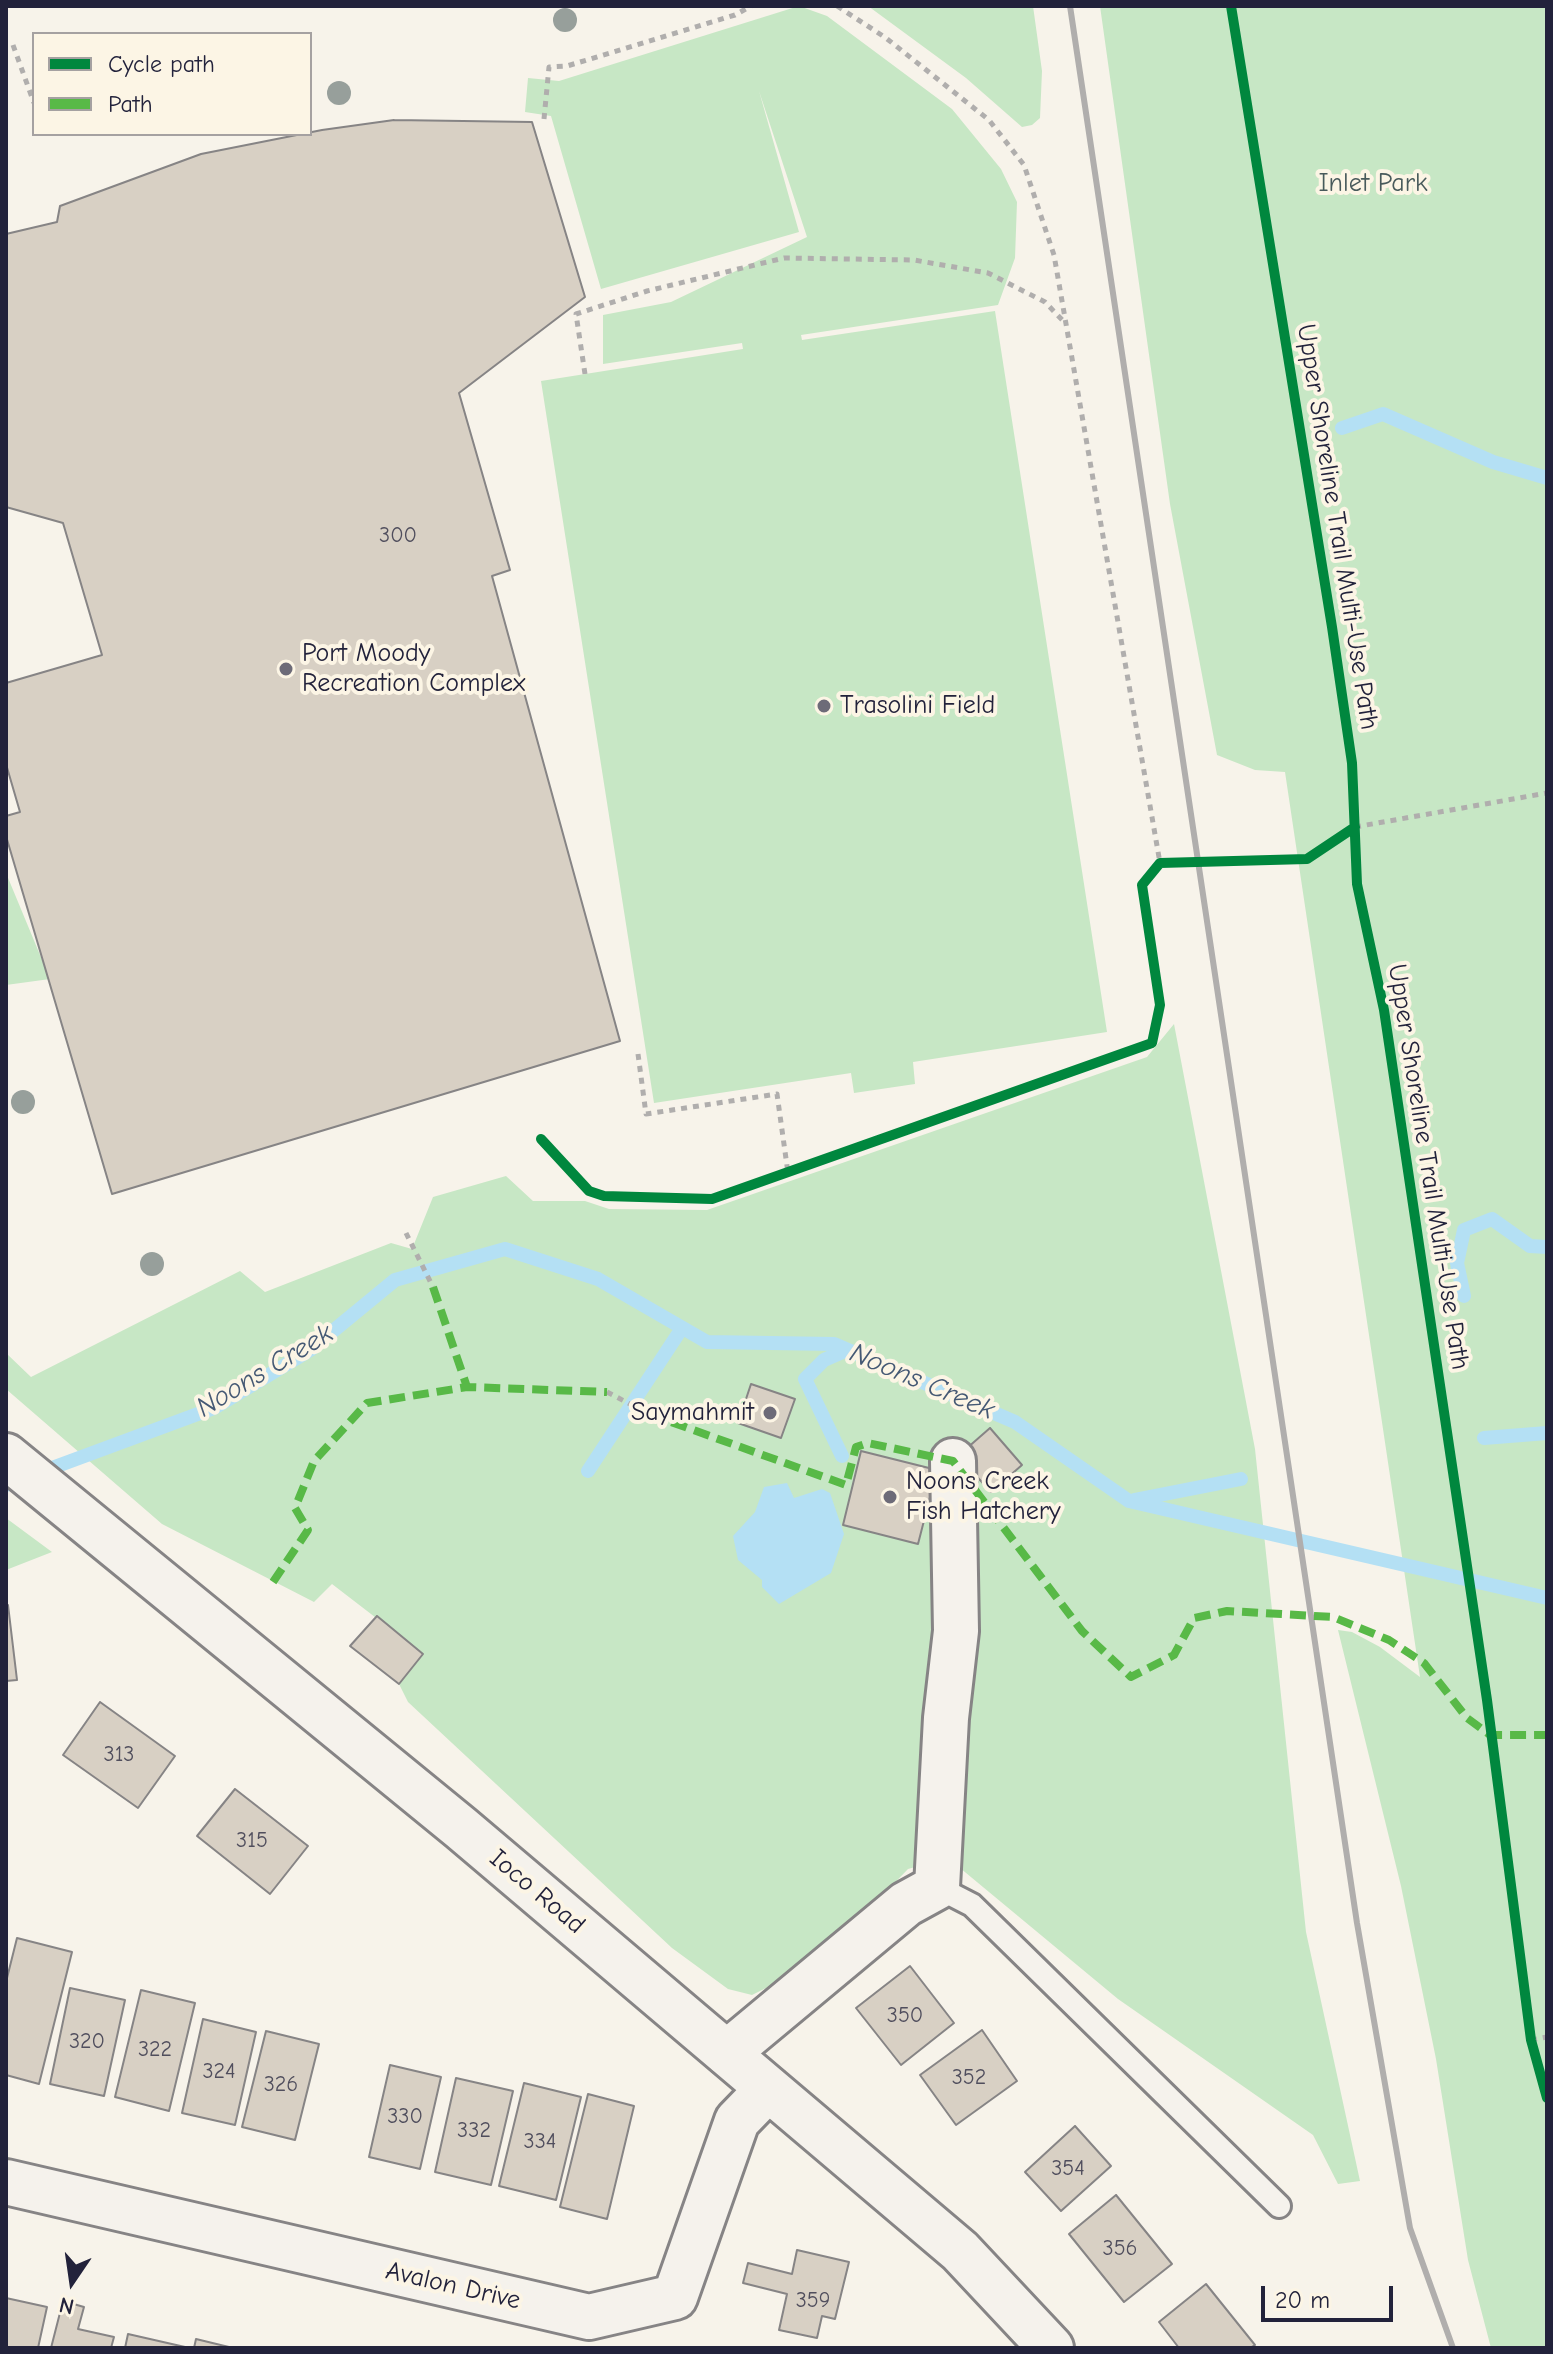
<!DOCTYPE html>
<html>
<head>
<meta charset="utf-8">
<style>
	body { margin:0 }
	#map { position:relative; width:1553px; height:2354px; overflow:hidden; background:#f7f3ea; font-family:"Comic Neue",sans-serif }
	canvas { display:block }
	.frame { position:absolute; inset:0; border:8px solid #22223b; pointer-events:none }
	.legend { position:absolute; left:32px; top:32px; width:280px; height:104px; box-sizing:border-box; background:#fcf5e5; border:2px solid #a5a1a1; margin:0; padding:10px 14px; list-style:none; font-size:24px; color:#22223b }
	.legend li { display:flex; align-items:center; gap:16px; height:40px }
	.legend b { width:40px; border:2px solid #a5a1a1 }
	.north { position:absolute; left:32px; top:2242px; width:80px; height:80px; -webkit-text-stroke:6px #fcf5e5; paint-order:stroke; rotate:193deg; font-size:22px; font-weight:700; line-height:32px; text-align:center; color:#22223b }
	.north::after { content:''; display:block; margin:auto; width:28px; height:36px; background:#22223b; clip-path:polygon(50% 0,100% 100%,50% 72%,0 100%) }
	.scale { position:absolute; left:1261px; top:2286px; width:132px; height:36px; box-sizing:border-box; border:4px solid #22223b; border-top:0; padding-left:10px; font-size:24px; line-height:28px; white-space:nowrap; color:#22223b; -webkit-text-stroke:6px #fcf5e5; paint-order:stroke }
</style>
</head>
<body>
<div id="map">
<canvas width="1553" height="2354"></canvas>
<div class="frame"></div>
<ul class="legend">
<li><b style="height:10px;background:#00873e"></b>Cycle path</li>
<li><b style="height:10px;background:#58b947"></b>Path</li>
</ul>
<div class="north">N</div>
<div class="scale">20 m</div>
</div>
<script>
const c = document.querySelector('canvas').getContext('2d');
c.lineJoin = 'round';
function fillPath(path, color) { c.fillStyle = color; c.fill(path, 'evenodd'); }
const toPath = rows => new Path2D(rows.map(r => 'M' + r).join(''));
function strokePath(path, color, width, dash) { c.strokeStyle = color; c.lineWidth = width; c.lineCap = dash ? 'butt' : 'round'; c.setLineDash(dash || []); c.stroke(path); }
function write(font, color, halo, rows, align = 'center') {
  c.font = font + ' "Comic Neue",sans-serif'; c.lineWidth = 8; c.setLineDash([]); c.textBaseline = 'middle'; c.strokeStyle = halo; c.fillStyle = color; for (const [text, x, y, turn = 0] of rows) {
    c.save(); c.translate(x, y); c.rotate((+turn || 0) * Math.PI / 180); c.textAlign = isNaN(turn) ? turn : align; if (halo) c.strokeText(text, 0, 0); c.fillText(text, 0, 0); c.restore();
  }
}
fillPath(toPath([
	[799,6,827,16,952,109,1001,169,1017,202,1015,258,998,305,801,335,802,340,995,311,1107,1032,913,1062,915,1084,854,1093,851,1073,654,1103,541,381,743,349,742,343,603,364,603,315,671,302,807,237,759,91,799,232,601,289,551,116,525,112,528,78,559,81],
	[868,6,1033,6,1042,71,1040,118,1032,125,1022,127,966,78],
	[1100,6,1547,6,1547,2348,1491,2348,1468,2260,1436,2059,1401,1886,1338,1630,1352,1632,1380,1647,1420,1677,1285,772,1255,770,1217,755,1170,504],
	[6,873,50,979,6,985],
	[1174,1024,1255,1449,1306,1932,1360,2181,1338,2184,1313,2135,1118,1999,948,1858,908,1869,879,1899,772,1985,752,1995,728,1989,672,1948,408,1702,399,1684,423,1654,332,1584,314,1602,162,1524,6,1389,6,1353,31,1377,240,1271,265,1292,391,1243,412,1249,433,1197,506,1176,533,1201,585,1201,609,1209,707,1210,1147,1057],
	[6,1518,52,1552,6,1570]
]), '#c7e7c5');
fillPath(toPath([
	[787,1483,794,1498,822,1489,830,1493,844,1534,831,1573,779,1604,762,1587,762,1580,738,1560,733,1536,755,1512,764,1487]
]), '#b4e0f4');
strokePath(toPath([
	[1342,428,1383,414,1493,462,1547,478],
	[1464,1296,1457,1263,1464,1230,1492,1219,1530,1246,1547,1247],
	[1484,1438,1547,1433],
	[842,1456,805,1379,824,1360,847,1350],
	[588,1471,682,1328],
	[6,1485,214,1408,310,1350,395,1280,505,1249,598,1279,707,1342,834,1344,1015,1422,1129,1501,1547,1598],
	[1134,1500,1241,1479]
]), '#b4e0f4', 14);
const building = toPath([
	[394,120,532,122,585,297,459,393,510,570,492,576,620,1041,112,1194,6,836,6,816,20,812,6,764,6,683,102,655,63,523,6,507,6,234,57,222,60,206,201,154,322,130,394,120],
	[751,1384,795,1399,781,1438,738,1423,751,1384],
	[990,1428,1022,1465,991,1492,958,1456,990,1428],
	[861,1451,937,1470,918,1544,843,1525,861,1451],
	[8,1605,17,1680,6,1681,6,1606,8,1605],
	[377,1616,423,1654,399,1684,350,1646,377,1616],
	[100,1702,175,1756,138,1808,63,1755,100,1702],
	[235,1789,308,1846,270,1894,197,1836,235,1789],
	[17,1938,72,1952,39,2084,6,2075,6,1982,17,1938],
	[910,1966,954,2023,901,2065,856,2008,910,1966],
	[70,1988,125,2000,104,2096,50,2084,70,1988],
	[141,1990,195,2003,169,2111,115,2097,141,1990],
	[203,2019,256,2032,235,2125,182,2113,203,2019],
	[982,2030,1017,2081,956,2125,920,2075,982,2030],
	[266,2031,319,2044,295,2140,242,2127,266,2031],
	[390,2065,441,2077,420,2169,369,2157,390,2065],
	[456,2078,513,2091,491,2185,435,2172,456,2078],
	[524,2083,581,2097,556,2200,499,2186,524,2083],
	[588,2094,634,2106,607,2219,560,2207,588,2094],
	[1075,2126,1111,2166,1061,2211,1025,2172,1075,2126],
	[1116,2195,1172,2264,1124,2302,1069,2234,1116,2195],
	[797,2250,849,2262,835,2319,822,2316,817,2338,779,2330,787,2294,743,2283,748,2263,792,2274,797,2250],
	[1206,2284,1255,2345,1250,2348,1179,2348,1159,2322,1206,2284],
	[6,2298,47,2307,38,2348,6,2348,6,2298],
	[63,2301,84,2307,78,2329,114,2337,111,2348,51,2348,63,2301],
	[128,2334,185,2347,184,2348,125,2348,128,2334],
	[196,2339,233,2348,194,2348,196,2339]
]);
fillPath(building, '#d8d0c4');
strokePath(building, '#868485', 2);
const lane = toPath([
	[937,1887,972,1905,1279,2206]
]);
const street = toPath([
	[727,2053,906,1904,937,1887,946,1718,956,1631,953,1461],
	[6,2182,589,2317,675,2297,737,2121,768,2089]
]);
const secondary = toPath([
	[6,1456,461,1828,960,2251,1051,2348]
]);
strokePath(lane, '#868485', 28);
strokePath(street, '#868485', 50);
strokePath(secondary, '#868485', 50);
strokePath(toPath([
	[837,6,886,38,989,120,1024,165,1054,255,1160,863],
	[13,45,34,103],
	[544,119,549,67,567,66,735,15,751,6],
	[585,374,576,314,647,291,784,258,914,260,988,273,1045,302,1066,324],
	[1355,827,1547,793],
	[638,1054,646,1114,777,1094,788,1173],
	[406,1233,433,1287],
	[607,1392,649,1414],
	[1531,2040,1547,2037]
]), '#b0aead', 5, [6, 6]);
strokePath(lane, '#f5f2ec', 22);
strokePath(street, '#f5f2ec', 44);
strokePath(secondary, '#f5f2ec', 44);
strokePath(toPath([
	[1070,6,1357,1923,1410,2228,1453,2348]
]), '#b0aead', 6);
strokePath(toPath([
	[433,1287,467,1387],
	[649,1414,846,1485,856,1447,868,1443,953,1461,1082,1631,1131,1677,1174,1655,1194,1618,1227,1611,1333,1617,1389,1640,1424,1663,1467,1718,1490,1735,1547,1735],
	[273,1582,308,1530,295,1508,314,1461,367,1403,467,1387,607,1392]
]), '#58b947', 8, [16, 8]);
strokePath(toPath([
	[1231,6,1332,627,1352,763,1357,884,1384,1010,1487,1700,1531,2040,1547,2098],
	[541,1139,589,1191,604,1196,712,1199,1152,1043,1160,1005,1142,885,1160,863,1307,859,1355,827]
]), '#00873e', 10);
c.fillStyle = '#979f9b';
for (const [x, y] of [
	[565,20],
	[339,93],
	[23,1102],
	[152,1264]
]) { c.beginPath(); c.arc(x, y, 12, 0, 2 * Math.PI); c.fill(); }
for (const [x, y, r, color] of [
	[286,669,8,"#6d6b78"],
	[824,706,8,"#6d6b78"],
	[770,1413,8,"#6d6b78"],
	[890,1497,8,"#6d6b78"]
]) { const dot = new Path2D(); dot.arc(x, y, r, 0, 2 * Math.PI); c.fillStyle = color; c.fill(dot); strokePath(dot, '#fcf5e5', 3); }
write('22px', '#504e5d', null, [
	["300",398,536],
	["313",119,1755],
	["315",252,1841],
	["350",905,2016],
	["320",87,2042],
	["322",155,2050],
	["324",219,2072],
	["352",969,2078],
	["326",281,2085],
	["330",405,2117],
	["332",474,2131],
	["334",540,2142],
	["354",1068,2169],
	["356",1120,2249],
	["359",813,2301]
]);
write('26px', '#485a5b', '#fcf5e5', [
	["Inlet Park",1373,184]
]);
write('26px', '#22223b', '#fcf5e5', [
	["Upper Shoreline Trail Multi-Use Path",1337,527,81],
	["Upper Shoreline Trail Multi-Use Path",1428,1167,81],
	["Ioco Road",537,1892,40],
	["Avalon Drive",453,2286,13]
]);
write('26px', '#22223b', '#fcf5e5', [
	["Port Moody",302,654],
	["Recreation Complex",302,684],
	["Trasolini Field",840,706],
	["Saymahmit",754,1413,"right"],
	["Noons Creek",906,1482],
	["Fish Hatchery",906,1512]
], 'left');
write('italic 28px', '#455974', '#fcf5e5', [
	["Noons Creek",265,1371,-31],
	["Noons Creek",922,1382,23]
]);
</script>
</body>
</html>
